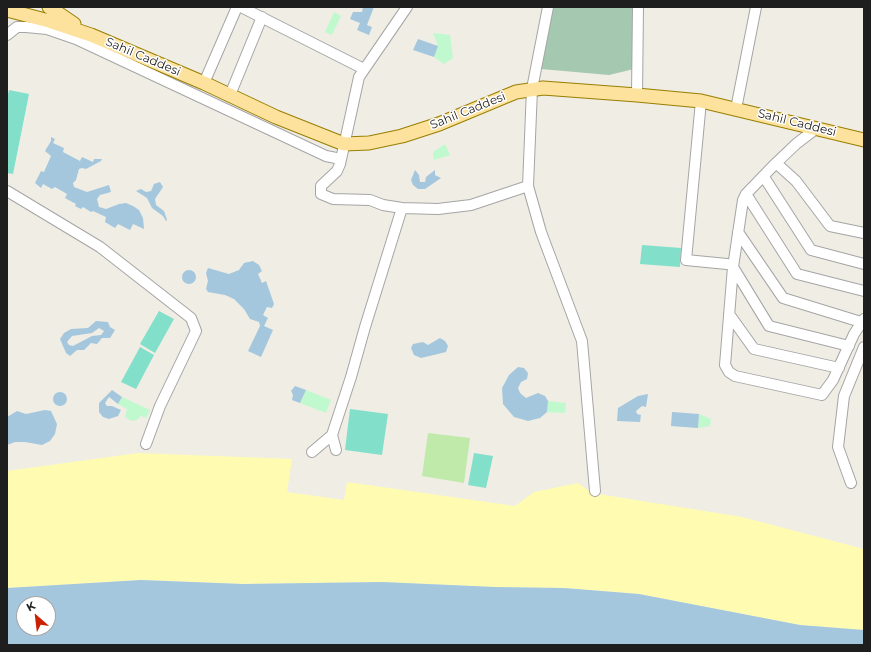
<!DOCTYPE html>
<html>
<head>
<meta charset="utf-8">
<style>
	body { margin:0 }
	#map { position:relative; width:871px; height:652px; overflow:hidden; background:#efede4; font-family:Montserrat,sans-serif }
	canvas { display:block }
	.frame { position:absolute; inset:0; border:8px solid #1e1e1e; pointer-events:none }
	.north { position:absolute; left:16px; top:596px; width:40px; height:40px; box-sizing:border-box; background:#fff; border:1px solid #a5a5a5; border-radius:50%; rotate:332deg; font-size:11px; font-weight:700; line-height:16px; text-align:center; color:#1e1e1e }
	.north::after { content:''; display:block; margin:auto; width:14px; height:18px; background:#cc2100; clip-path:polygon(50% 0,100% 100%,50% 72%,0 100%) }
</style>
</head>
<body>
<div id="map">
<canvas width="871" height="652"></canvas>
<div class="frame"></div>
<div class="north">K</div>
</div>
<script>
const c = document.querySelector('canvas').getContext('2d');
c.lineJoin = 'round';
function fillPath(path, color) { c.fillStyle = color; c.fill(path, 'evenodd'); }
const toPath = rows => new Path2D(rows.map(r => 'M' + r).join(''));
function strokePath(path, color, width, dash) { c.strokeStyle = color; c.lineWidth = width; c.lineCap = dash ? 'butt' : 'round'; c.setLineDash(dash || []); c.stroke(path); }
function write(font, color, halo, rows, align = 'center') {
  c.font = font + ' Montserrat,sans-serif'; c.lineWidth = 3; c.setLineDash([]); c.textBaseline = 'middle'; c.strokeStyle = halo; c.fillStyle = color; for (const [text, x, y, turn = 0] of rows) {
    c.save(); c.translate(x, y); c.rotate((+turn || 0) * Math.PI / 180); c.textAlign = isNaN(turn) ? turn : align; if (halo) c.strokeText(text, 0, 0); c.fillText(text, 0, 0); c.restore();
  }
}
fillPath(toPath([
	[428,433,470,438,464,483,422,476]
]), '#bfeaaa');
fillPath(toPath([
	[138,453,292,459,287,492,344,500,347,482,515,506,534,492,578,483,592,493,742,517,864,549,864,630,800,625,639,594,564,588,495,587,382,582,243,584,141,580,7,588,7,471]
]), '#fffcb2');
fillPath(toPath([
	[552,7,633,7,634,69,609,75,541,69]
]), '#a5c8b0');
fillPath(toPath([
	[334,12,341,16,332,35,325,32],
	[433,33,450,35,453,58,444,64,434,57,438,46],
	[445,144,450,155,434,160,433,152],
	[306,390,331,400,326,413,300,403],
	[122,397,150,410,146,418,141,416,137,420,131,421,125,417,127,409,118,404],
	[548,401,566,403,565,413,547,412],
	[699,414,711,419,710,426,698,428]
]), '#c1f9ce');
fillPath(toPath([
	[9,90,29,94,13,174,7,173,7,98],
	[642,245,681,248,680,267,640,264],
	[159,311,174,319,155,353,140,344],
	[140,347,154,355,136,389,121,382],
	[350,409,388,414,382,455,345,450],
	[474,453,493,456,486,488,468,485]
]), '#82dfca');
fillPath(toPath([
	[363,7,374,7,367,25,372,27,369,35,357,30,360,23,350,19,353,12,362,12],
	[418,39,438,46,434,57,413,50],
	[51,137,55,139,53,143,64,148,63,152,80,161,82,157,93,162,94,159,102,159,101,161,86,169,82,168,79,169,76,180,73,183,74,187,87,192,109,185,111,192,100,195,97,199,99,207,106,209,119,204,126,203,133,206,139,210,143,218,144,229,133,224,130,230,118,224,115,228,105,222,106,217,93,211,91,212,83,207,81,209,75,206,76,204,65,198,67,194,55,187,52,189,43,184,41,188,35,183,41,171,44,172,51,156,45,151,51,141],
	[415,170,419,175,420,182,425,182,426,177,435,170,435,175,441,178,425,189,418,189,413,185,411,180],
	[160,182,163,187,155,199,156,205,164,211,167,220,166,221,163,216,152,208,147,198,136,191,141,189,146,192,151,191,154,184],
	[253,261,259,265,262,271,258,274,262,283,266,281,274,304,272,308,267,307,263,315,268,318,264,326,273,330,261,357,248,351,260,326,259,322,250,319,244,309,234,299,225,295,208,292,206,289,208,281,206,273,208,268,229,274,239,270,244,263],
	'182 277a7 7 0 1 1 14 0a7 7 0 1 1-14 0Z',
	[96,321,108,322,110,327,115,330,110,338,102,338,97,344,91,343,84,350,77,350,70,356,66,353,60,339,64,333,71,329,88,328],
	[99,328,104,331,101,335,92,336,73,346,69,345,67,342,72,336,92,333],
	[440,338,445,341,448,346,446,352,421,358,414,355,411,348,413,344,423,342,428,345],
	[518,367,524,368,528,373,527,379,521,382,518,388,520,393,526,398,538,393,545,396,548,401,547,412,540,418,528,421,514,417,503,404,502,388,509,375],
	[295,386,306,390,300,403,292,400,293,395,291,391],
	[112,390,122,397,118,404,109,397,105,403,107,406,112,406,121,410,118,416,109,419,103,417,99,412,99,403],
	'53 399a7 7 0 1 1 14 0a7 7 0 1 1-14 0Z',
	[648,394,646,407,642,406,636,411,637,414,641,415,640,422,617,421,618,408,638,396],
	[45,410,51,411,57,424,55,434,50,441,42,445,25,442,15,442,7,445,7,417,17,411,26,414],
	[672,412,699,414,698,428,671,426],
	[141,580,243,584,382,582,495,587,564,588,639,594,800,625,864,630,864,645,7,645,7,588],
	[24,604,48,604,48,628,24,628]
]), '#a4c7dd');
const minor = toPath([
	[241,7,364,69],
	[407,7,359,77,340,164,337,171,321,186,321,194,333,199,370,200,383,205,402,208,438,209,471,205,528,186],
	[548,7,532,89,528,186,541,232,582,341,595,491],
	[7,35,17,27,26,27,47,29,76,39,326,156,341,159],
	[204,83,237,7],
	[230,95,262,17],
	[637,95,638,7],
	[701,101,686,260,727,264],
	[736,109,756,7],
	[817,128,796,144,776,163,746,194,743,200,733,267,725,365,729,372,735,376,822,395,833,380,854,334,864,319],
	[776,163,796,181,830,226,864,233],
	[764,177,811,250,864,264],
	[7,191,100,247,191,318,196,331,160,406,146,444],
	[746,194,797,274,864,291],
	[738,232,783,298,861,322],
	[733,267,769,326,849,346],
	[729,314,754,349,839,368],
	[336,450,332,435,351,377,365,327,402,208],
	[312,452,332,435],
	[851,483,838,447,844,396,864,347]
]);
const major = toPath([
	[49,7,74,24],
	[7,10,49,21,91,35,204,83,276,117,344,144,369,143,402,136,439,124,516,92,543,88,637,95,701,101,864,140]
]);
strokePath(minor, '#a5a5a5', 12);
strokePath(major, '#987e00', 15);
strokePath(minor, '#fff', 10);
strokePath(major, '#fce29c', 13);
write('12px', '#1e1e1e', '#fff', [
	["Sahil Caddesi",143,57,23],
	["Sahil Caddesi",468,111,-22],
	["Sahil Caddesi",797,123,14]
]);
</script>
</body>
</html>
